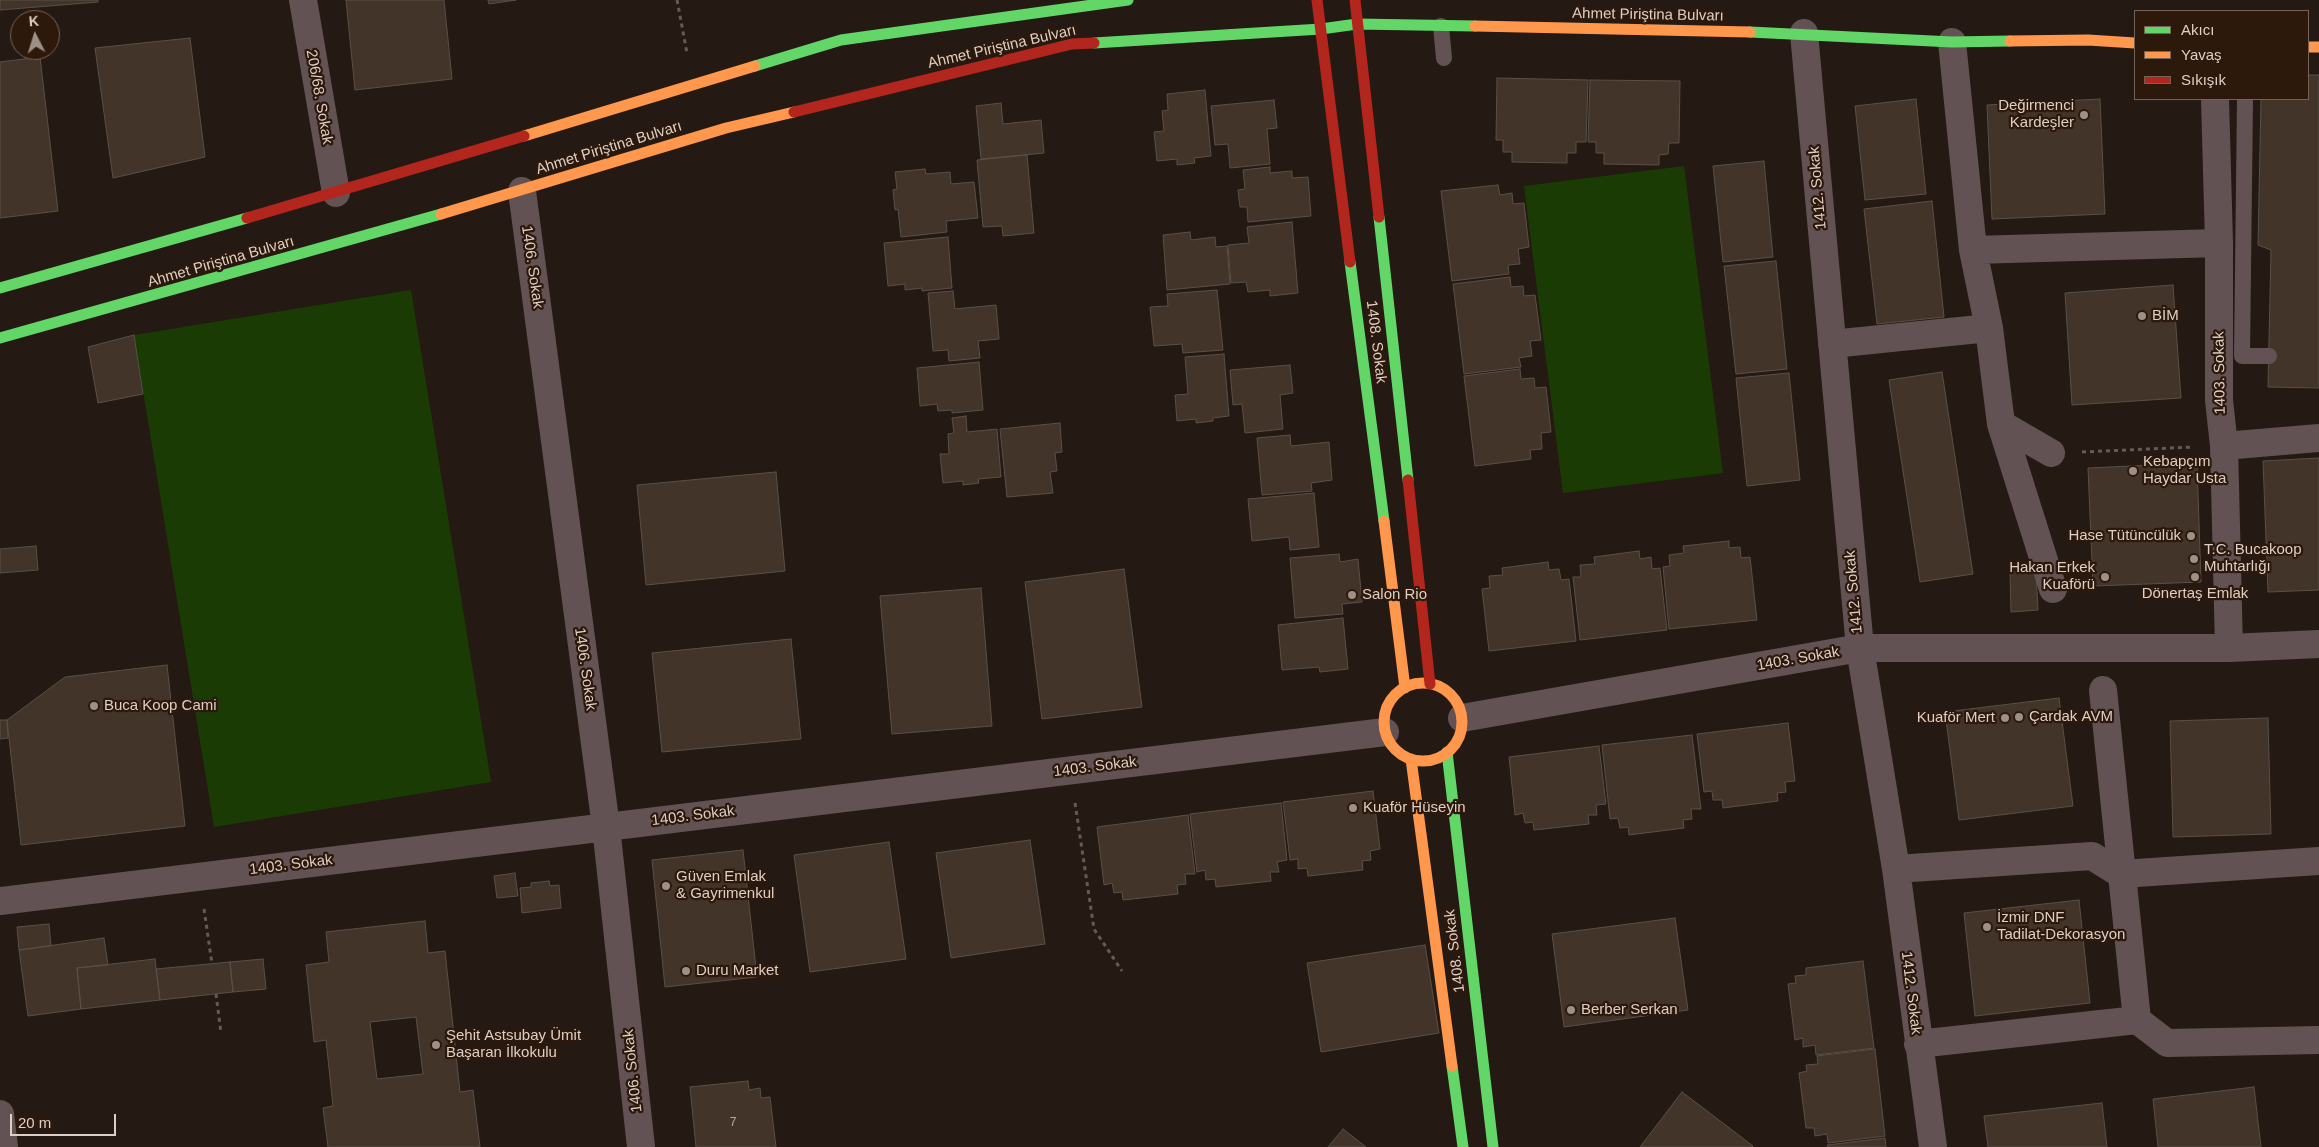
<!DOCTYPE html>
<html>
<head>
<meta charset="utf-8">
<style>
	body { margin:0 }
	#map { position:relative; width:2319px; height:1147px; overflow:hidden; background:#251a13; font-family:Helvetica,sans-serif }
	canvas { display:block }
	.legend { position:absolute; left:2134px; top:10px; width:175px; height:90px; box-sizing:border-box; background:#2d190b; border:1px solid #736256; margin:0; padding:6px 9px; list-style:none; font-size:15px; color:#ddcfc6 }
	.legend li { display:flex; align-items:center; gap:10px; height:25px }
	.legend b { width:25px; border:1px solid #736256 }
	.north { position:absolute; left:10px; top:10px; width:50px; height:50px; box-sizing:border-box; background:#2d190b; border:1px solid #736256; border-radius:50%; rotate:355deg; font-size:14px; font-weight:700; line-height:20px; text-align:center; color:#ddcfc6 }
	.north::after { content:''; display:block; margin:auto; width:18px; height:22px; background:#9d9087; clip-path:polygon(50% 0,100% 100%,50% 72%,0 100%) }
	.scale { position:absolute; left:10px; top:1114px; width:106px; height:22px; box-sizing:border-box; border:2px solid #ddcfc6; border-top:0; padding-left:6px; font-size:15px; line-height:18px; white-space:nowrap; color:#ddcfc6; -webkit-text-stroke:4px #2d190b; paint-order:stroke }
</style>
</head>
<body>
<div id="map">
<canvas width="2319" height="1147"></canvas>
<ul class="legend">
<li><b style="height:6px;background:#63d668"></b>Akıcı</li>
<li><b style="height:6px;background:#ff974d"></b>Yavaş</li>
<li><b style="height:6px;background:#b3261e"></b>Sıkışık</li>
</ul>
<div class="north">K</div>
<div class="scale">20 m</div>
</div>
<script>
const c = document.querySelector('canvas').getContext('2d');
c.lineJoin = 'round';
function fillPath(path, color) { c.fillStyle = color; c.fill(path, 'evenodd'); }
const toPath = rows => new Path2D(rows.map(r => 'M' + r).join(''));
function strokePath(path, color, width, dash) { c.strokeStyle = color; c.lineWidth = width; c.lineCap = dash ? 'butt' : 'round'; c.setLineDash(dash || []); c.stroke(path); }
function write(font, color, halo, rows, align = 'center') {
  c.font = font + ' Helvetica,sans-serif'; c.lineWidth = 4.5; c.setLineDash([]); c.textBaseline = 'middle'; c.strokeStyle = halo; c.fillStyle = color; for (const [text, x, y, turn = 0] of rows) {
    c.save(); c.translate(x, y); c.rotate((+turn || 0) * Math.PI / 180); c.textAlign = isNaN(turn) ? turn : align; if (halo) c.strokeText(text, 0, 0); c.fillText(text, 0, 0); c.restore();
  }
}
fillPath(toPath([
	[1684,166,1723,473,1563,493,1524,186],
	[411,290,491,782,214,827,134,335]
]), '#1b3b05');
const building = toPath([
	[0,0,98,0,98,2,0,10,0,0],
	[346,0,444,0,452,79,355,90,346,0],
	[488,0,516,0,489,4,488,0],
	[190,38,205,157,113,178,95,48,190,38],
	[40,57,58,211,0,218,0,62,40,57],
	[2308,75,2319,75,2319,388,2268,387,2271,250,2258,245,2261,99,2308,99,2308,75],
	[1497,78,1588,80,1586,142,1576,142,1576,153,1567,153,1567,163,1512,162,1512,152,1503,152,1503,140,1496,140,1497,78],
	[1590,80,1680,81,1679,143,1669,143,1668,154,1659,155,1659,165,1604,164,1604,153,1596,153,1596,142,1588,142,1590,80],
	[1205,90,1211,156,1194,158,1195,163,1177,165,1177,159,1157,161,1154,132,1164,131,1162,111,1168,110,1167,94,1205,90],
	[1916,99,1926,194,1865,200,1855,106,1916,99],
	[2100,99,2105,214,1992,219,1987,105,2100,99],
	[1274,100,1277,128,1267,129,1270,164,1230,168,1228,144,1215,145,1211,106,1274,100],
	[1001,103,1003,124,1041,120,1044,153,981,159,976,106,1001,103],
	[1027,155,1034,233,1003,236,1002,226,983,227,977,160,1027,155],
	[1764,161,1773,257,1723,262,1713,166,1764,161],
	[1270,167,1270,173,1292,171,1292,178,1308,177,1311,216,1248,222,1247,207,1240,207,1238,190,1245,189,1243,170,1270,167],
	[925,169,926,174,950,172,951,184,974,182,978,218,946,221,947,232,901,237,898,209,895,210,893,190,897,189,895,172,925,169],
	[1498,185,1500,195,1512,193,1513,204,1524,203,1529,247,1518,249,1520,264,1508,265,1509,274,1452,281,1441,191,1498,185],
	[1932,201,1944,317,1877,324,1864,209,1932,201],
	[1292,222,1298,293,1270,296,1270,290,1248,292,1246,282,1231,283,1228,245,1249,243,1247,227,1292,222],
	[1190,232,1191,240,1215,237,1216,247,1227,246,1230,284,1167,290,1163,235,1190,232],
	[948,237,952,288,922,291,922,288,905,290,905,284,888,286,884,243,948,237],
	[1776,261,1787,369,1736,374,1724,266,1776,261],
	[1510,277,1511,287,1523,286,1524,296,1535,295,1541,340,1530,341,1532,356,1519,358,1521,367,1464,374,1453,284,1510,277],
	[2173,285,2181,398,2072,405,2065,293,2173,285],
	[1217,290,1223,350,1183,353,1182,344,1154,346,1150,307,1168,306,1167,294,1217,290],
	[953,291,955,309,996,305,999,339,978,341,980,358,949,361,948,350,933,351,928,293,953,291],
	[134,335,143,394,98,403,88,347,134,335],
	[1224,354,1229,416,1213,418,1213,421,1196,423,1196,419,1177,421,1175,395,1188,394,1185,357,1224,354],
	[979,362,983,410,952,413,952,410,938,411,937,404,920,406,917,368,979,362],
	[1290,365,1293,393,1280,395,1283,429,1245,433,1242,404,1233,405,1230,370,1290,365],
	[1520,369,1521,379,1534,378,1535,388,1546,387,1551,432,1541,433,1542,449,1530,450,1531,459,1475,466,1464,376,1520,369],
	[1942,372,1973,574,1920,582,1889,380,1942,372],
	[1789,373,1800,480,1747,486,1736,378,1789,373],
	[966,416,967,432,997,429,1001,477,978,479,979,483,963,485,963,481,943,483,940,454,949,454,948,434,954,433,952,418,966,416],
	[1060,423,1062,452,1055,453,1057,471,1050,472,1053,493,1007,497,1000,429,1060,423],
	[1290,435,1291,446,1329,442,1332,480,1311,483,1312,491,1262,495,1257,438,1290,435],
	[2319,458,2319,590,2268,592,2263,461,2319,458],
	[2197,463,2201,582,2093,586,2088,468,2197,463],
	[776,472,785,571,646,585,637,485,776,472],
	[1314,493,1319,547,1290,550,1289,537,1252,541,1248,499,1314,493],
	[1729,541,1729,548,1740,547,1741,558,1750,557,1757,620,1669,629,1663,567,1670,566,1669,555,1684,553,1683,546,1729,541],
	[36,546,38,570,0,573,0,549,36,546],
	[1639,551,1640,559,1651,557,1652,569,1660,568,1667,630,1580,640,1573,577,1581,577,1580,565,1595,564,1594,557,1639,551],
	[1339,554,1340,562,1358,559,1362,602,1342,604,1343,614,1295,618,1290,558,1339,554],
	[1548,562,1549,570,1559,569,1561,580,1569,579,1576,641,1489,651,1482,589,1490,588,1489,576,1503,575,1502,568,1548,562],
	[1124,569,1142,707,1042,719,1025,582,1124,569],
	[2036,571,2038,610,2011,612,2010,572,2036,571],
	[981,588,992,726,892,734,880,596,981,588],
	[1343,618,1348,669,1320,672,1319,667,1282,670,1278,625,1343,618],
	[791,639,801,739,662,752,652,653,791,639],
	[167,665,185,826,21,845,7,720,65,677,167,665],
	[2059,698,2073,806,1959,820,1945,712,2059,698],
	[2268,718,2271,834,2173,837,2170,721,2268,718],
	[0,720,7,720,8,738,0,739,0,720],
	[1788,723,1795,781,1785,782,1786,792,1777,793,1778,801,1723,808,1722,800,1713,800,1712,791,1704,792,1697,734,1788,723],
	[1692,735,1701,809,1691,809,1692,819,1683,820,1684,828,1629,835,1628,827,1620,828,1618,818,1610,819,1602,745,1692,735],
	[1599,746,1606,804,1596,805,1597,815,1588,815,1589,824,1534,830,1533,822,1525,823,1523,813,1515,815,1509,757,1599,746],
	[1373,791,1380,849,1370,851,1371,860,1362,861,1363,870,1308,876,1307,868,1298,869,1298,859,1290,860,1283,802,1373,791],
	[1281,803,1287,860,1277,862,1279,872,1270,872,1271,881,1216,887,1215,879,1206,880,1205,870,1197,872,1190,814,1281,803],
	[1188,815,1195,874,1185,874,1186,884,1177,885,1178,894,1123,900,1122,892,1114,893,1112,883,1104,885,1097,827,1188,815],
	[1030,840,1045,944,951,958,936,853,1030,840],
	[889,842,906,959,810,972,794,855,889,842],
	[743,850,757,977,665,987,652,860,743,850],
	[515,873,518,896,497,898,494,876,515,873],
	[549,881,550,886,559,885,561,908,522,913,520,888,531,887,531,883,549,881],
	[2079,900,2090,1003,1975,1016,1964,913,2079,900],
	[1675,918,1688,1010,1564,1027,1552,934,1675,918],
	[425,921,428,953,445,951,460,1092,473,1090,480,1147,328,1147,323,1108,333,1106,326,1040,314,1042,306,965,329,962,326,932,425,921],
	[416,1017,423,1074,377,1079,370,1022,416,1017],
	[49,924,51,946,19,950,17,927,49,924],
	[104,938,108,965,77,968,81,1009,28,1016,19,950,104,938],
	[1425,945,1439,1033,1321,1052,1307,963,1425,945],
	[155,959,160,1000,81,1009,77,968,155,959],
	[263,959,266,989,233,992,230,962,263,959],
	[1863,961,1874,1048,1816,1055,1815,1045,1803,1047,1803,1038,1795,1040,1788,984,1796,983,1795,976,1806,975,1806,968,1863,961],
	[230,962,233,992,160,1000,156,969,230,962],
	[1875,1049,1885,1136,1828,1143,1827,1134,1815,1136,1814,1128,1806,1128,1799,1073,1807,1071,1806,1065,1818,1064,1817,1056,1875,1049],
	[748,1081,749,1090,760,1088,761,1098,770,1097,776,1147,696,1147,690,1087,748,1081],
	[2254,1087,2261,1147,2158,1147,2153,1099,2254,1087],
	[1682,1092,1753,1146,1752,1147,1640,1147,1682,1092],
	[2102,1103,2107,1147,1988,1147,1984,1116,2102,1103],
	[1343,1129,1366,1147,1328,1147,1343,1129],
	[1885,1138,1886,1147,1828,1147,1827,1145,1885,1138]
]);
fillPath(building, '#423429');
strokePath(building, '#595049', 1);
strokePath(toPath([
	[677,0,687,53],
	[2082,452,2193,447],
	[1075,803,1094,929,1122,971],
	[204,909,212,964],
	[216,994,221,1033]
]), '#665958', 3, [4, 4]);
strokePath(toPath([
	[1441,26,1444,58],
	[2245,99,2242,356,2269,356]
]), '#635254', 16);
strokePath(toPath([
	[303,0,336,193],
	[1804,33,1860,648,1896,869,1933,1147],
	[1952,42,1973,250,1989,328,2001,424,2053,589],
	[2215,99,2219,243,2219,400,2224,446,2229,648],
	[522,191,606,827,641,1147],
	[1973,250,2219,243],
	[1832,344,1989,328],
	[2001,424,2051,453],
	[2224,446,2319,438],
	[2103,690,2137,1020],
	[1462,718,1860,648,2229,648,2319,644],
	[1896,869,2092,856,2121,874,2319,861],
	[0,901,1385,732],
	[1918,1044,2137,1020,2167,1043,2319,1040],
	[0,1114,4,1147]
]), '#635254', 28);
strokePath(toPath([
	[1750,32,1952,42,2010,41],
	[1094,43,1321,29,1357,24,1475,26],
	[755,66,841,40,1128,0],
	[1379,217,1408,480],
	[1350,262,1384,521],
	[0,288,247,218],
	[0,338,441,214],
	[1447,752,1493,1147],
	[1452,1066,1463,1147]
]), '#63d668', 11);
strokePath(toPath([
	[1475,26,1750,32],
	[2010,41,2088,40,2135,43],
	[2308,47,2319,47],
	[524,136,755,66],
	[441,214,726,128,794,112],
	[1384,521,1405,688],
	'1384 722a39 39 0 1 1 78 0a39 39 0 1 1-78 0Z',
	[1411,759,1452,1066]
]), '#ff974d', 11);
strokePath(toPath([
	[1317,0,1350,262],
	[1355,0,1379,217],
	[794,112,1072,44,1094,43],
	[247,218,524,136],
	[1408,480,1430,684]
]), '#b3261e', 11);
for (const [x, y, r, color] of [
	[2084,115,5,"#9d9087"],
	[2142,316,5,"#9d9087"],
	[2133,471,5,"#9d9087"],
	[2191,536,5,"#9d9087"],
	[2194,559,5,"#9d9087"],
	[2105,577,5,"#9d9087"],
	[2195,577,5,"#9d9087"],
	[1352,595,5,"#9d9087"],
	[94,706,5,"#9d9087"],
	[2019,717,5,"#9d9087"],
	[2005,718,5,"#9d9087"],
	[1353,808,5,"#9d9087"],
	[666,886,5,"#9d9087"],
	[1987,927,5,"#9d9087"],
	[686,971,5,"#9d9087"],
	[1571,1010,5,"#9d9087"],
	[436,1045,5,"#9d9087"]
]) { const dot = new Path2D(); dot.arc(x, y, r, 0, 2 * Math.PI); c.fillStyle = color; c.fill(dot); strokePath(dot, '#2d190b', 2); }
write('12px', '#b6a89f', null, [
	["7",733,1123]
]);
write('15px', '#ddcfc6', '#2d190b', [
	["Ahmet Piriştina Bulvarı",1648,15,1],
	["Ahmet Piriştina Bulvarı",1002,47,-13],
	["206/68. Sokak",319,97,80],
	["Ahmet Piriştina Bulvarı",609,148,-17],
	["1412. Sokak",1818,188,-95],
	["Ahmet Piriştina Bulvarı",221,262,-16],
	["1406. Sokak",532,267,82],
	["1408. Sokak",1376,342,83],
	["1403. Sokak",2220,373,-91],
	["1412. Sokak",1854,592,-95],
	["1403. Sokak",1798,659,-10],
	["1406. Sokak",585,669,82],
	["1403. Sokak",1095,767,-7],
	["1403. Sokak",693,816,-7],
	["1403. Sokak",291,865,-7],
	["1408. Sokak",1455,951,-97],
	["1412. Sokak",1911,993,83],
	["1406. Sokak",633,1071,-96]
]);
write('15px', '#ddcfc6', '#2d190b', [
	["Değirmenci",2074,106,"right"],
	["Kardeşler",2074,123,"right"],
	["BİM",2152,316],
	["Kebapçım",2143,462],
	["Haydar Usta",2143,479],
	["Hase Tütüncülük",2181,536,"right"],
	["T.C. Bucakoop",2204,550],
	["Muhtarlığı",2204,567],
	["Hakan Erkek",2095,568,"right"],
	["Kuaförü",2095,585,"right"],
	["Dönertaş Emlak",2195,594,"center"],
	["Salon Rio",1362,595],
	["Buca Koop Cami",104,706],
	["Çardak AVM",2029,717],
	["Kuaför Mert",1995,718,"right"],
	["Kuaför Hüseyin",1363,808],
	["Güven Emlak",676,877],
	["& Gayrimenkul",676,894],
	["İzmir DNF",1997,918],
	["Tadilat-Dekorasyon",1997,935],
	["Duru Market",696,971],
	["Berber Serkan",1581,1010],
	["Şehit Astsubay Ümit",446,1036],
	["Başaran İlkokulu",446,1053]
], 'left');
</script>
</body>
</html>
